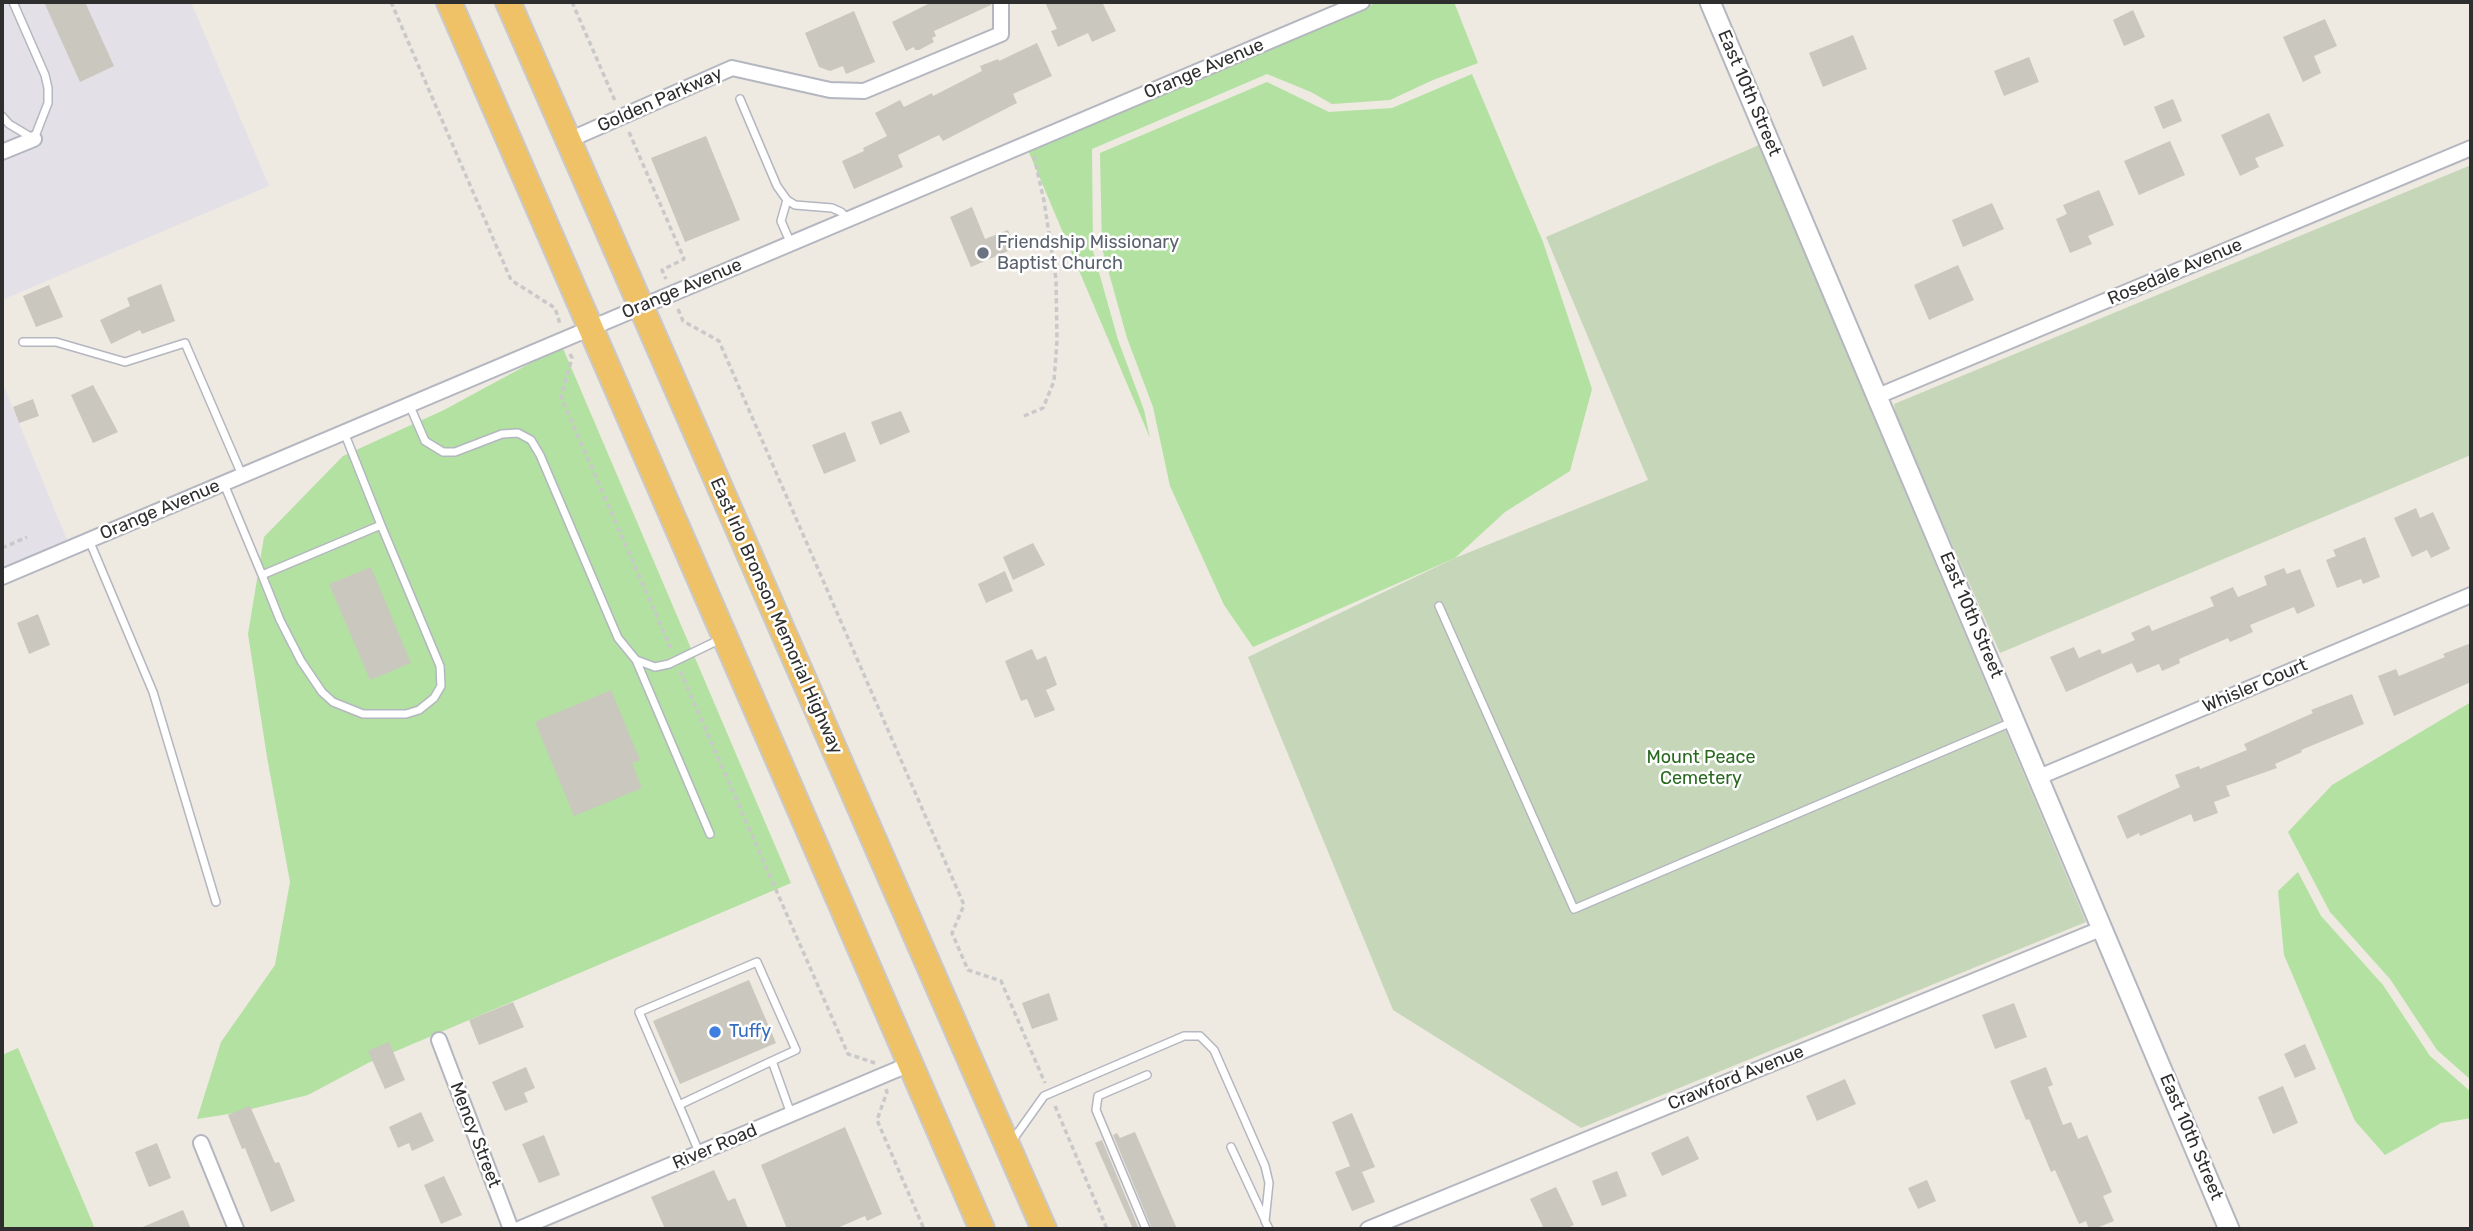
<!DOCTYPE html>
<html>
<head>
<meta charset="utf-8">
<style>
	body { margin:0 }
	#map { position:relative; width:2473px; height:1231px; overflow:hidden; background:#eee9e1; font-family:Rubik,sans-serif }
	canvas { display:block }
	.frame { position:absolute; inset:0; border:4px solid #2e2e2e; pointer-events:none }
</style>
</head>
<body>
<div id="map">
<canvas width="2473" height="1231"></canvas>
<div class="frame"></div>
</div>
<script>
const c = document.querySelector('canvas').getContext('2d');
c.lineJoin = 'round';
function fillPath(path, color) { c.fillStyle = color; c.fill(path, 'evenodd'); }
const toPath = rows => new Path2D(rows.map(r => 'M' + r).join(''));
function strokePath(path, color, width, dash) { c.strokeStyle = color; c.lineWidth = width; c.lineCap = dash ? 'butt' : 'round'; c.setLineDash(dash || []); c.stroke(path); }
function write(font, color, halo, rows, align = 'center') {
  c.font = font + ' Rubik,sans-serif'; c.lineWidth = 5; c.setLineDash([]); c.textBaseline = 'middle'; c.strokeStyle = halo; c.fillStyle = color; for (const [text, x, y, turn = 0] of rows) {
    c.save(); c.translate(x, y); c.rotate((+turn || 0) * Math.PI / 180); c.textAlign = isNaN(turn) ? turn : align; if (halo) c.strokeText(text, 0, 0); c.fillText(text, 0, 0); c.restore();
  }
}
fillPath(toPath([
	[2,2,191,2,269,186,2,300],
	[2,382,70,547,2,578]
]), '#e3e1e7');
fillPath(toPath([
	[1378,2,1454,2,1478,63,1433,80,1390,100,1332,104,1311,92,1267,74,1092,149,1093,251,1118,340,1144,410,1150,438,1028,150],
	[1472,74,1543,242,1592,389,1570,471,1505,512,1455,558,1253,647,1224,605,1170,486,1153,407,1127,338,1102,248,1100,153,1267,82,1329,112,1392,108],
	[562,346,791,883,368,1063,308,1095,235,1113,197,1119,221,1042,275,965,290,882,267,757,248,634,264,537,343,456,444,410],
	[2471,702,2471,1080,2437,1050,2390,979,2330,912,2288,832,2332,785],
	[2298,872,2321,916,2383,985,2430,1056,2471,1092,2471,1118,2441,1123,2385,1155,2355,1121,2284,955,2278,891],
	[18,1048,79,1191,95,1229,2,1229,2,1055]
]), '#b2e1a1');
fillPath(toPath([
	[1759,145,2086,922,1581,1128,1393,1010,1248,657,1455,558,1648,480,1546,237],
	[2471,165,2471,455,2000,653,1896,417,1894,404]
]), '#c6d7b9');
fillPath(toPath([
	[44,2,85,2,114,66,80,82],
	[932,2,991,2,991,5,934,31,936,36,932,38,934,42,919,50,915,50,914,47,906,51,892,22],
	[1045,2,1102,2,1116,31,1092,42,1088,33,1058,47,1051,31,1057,29],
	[2133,10,2145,37,2124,46,2113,20],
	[854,11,875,62,846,74,843,66,830,71,819,67,805,33],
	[2325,19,2337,46,2314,56,2321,73,2303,82,2283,37],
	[1853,35,1867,69,1823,87,1809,53],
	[1037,43,1052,76,1013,94,1017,103,943,141,939,135,898,155,903,167,854,189,842,161,864,151,863,148,887,136,875,113,900,100,904,107,932,93,933,96,982,71,980,66,998,59,999,61],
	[2029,57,2039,82,2004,96,1994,71],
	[2173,99,2182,121,2163,129,2154,107],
	[2269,113,2284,146,2255,158,2259,167,2240,176,2221,135],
	[706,136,740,220,685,242,651,158],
	[2170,141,2185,175,2139,195,2124,161],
	[2099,190,2114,225,2088,236,2092,244,2070,253,2056,219,2067,214,2063,205],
	[1992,203,2004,229,1963,247,1952,220],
	[972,207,985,239,1008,230,1015,248,971,267,950,217],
	[1958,265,1974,300,1929,320,1914,285],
	[161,284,175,321,142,334,140,330,111,344,100,320,130,306,127,298],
	[49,285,63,317,36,327,23,296],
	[93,385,118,432,93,443,71,395],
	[33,399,39,416,19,423,13,407],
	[901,411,910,432,880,445,871,422],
	[845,432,856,461,824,474,812,445],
	[2416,508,2420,518,2433,512,2450,549,2431,558,2427,550,2412,557,2394,518],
	[2365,537,2380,577,2363,584,2361,579,2337,588,2326,560,2336,556,2333,550],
	[1033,543,1045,565,1013,580,1003,557],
	[371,567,411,663,370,680,329,584],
	[2284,568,2287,574,2300,569,2315,606,2297,614,2294,607,2250,625,2253,632,2230,642,2228,638,2179,659,2180,663,2162,671,2159,664,2137,673,2132,663,2066,692,2050,657,2074,647,2079,658,2100,649,2102,654,2135,640,2131,633,2149,625,2152,631,2214,606,2210,597,2233,587,2238,597,2267,585,2264,576],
	[1005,571,1013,591,986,603,978,584],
	[38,614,50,645,29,654,17,623],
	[2471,643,2471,682,2394,716,2378,676,2396,669,2399,676,2445,657,2443,654],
	[1032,649,1037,660,1046,656,1057,685,1046,690,1055,710,1035,718,1027,699,1021,701,1005,661],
	[611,690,640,760,632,763,642,788,574,816,535,722],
	[2352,694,2364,724,2301,750,2302,752,2275,764,2277,768,2226,786,2230,796,2214,802,2218,813,2194,822,2191,814,2140,836,2139,833,2127,839,2117,816,2180,787,2175,775,2199,766,2200,769,2247,750,2244,744,2313,713,2311,710],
	[749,980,776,1043,680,1084,653,1021],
	[1049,993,1058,1020,1032,1029,1022,1003],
	[513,1002,524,1027,479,1045,469,1020],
	[2014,1003,2027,1037,1995,1049,1982,1015],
	[389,1042,405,1080,385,1089,368,1051],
	[2305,1044,2316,1069,2295,1078,2284,1054],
	[526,1067,535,1088,524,1093,528,1102,505,1111,492,1082],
	[2046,1067,2053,1085,2048,1087,2063,1125,2071,1122,2078,1139,2087,1135,2112,1192,2103,1196,2114,1221,2094,1229,2089,1229,2086,1221,2079,1224,2055,1170,2051,1172,2029,1119,2026,1120,2010,1081],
	[1845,1079,1856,1104,1817,1121,1806,1096],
	[2283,1086,2298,1123,2273,1134,2258,1097],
	[250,1106,275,1163,279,1162,295,1201,271,1212,245,1148,242,1149,228,1115],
	[421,1112,434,1141,412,1151,409,1143,398,1148,389,1127],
	[1352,1113,1375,1167,1362,1172,1375,1202,1352,1211,1335,1172,1350,1166,1332,1122],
	[845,1127,882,1214,867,1221,865,1216,835,1229,787,1229,761,1165],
	[1135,1132,1177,1229,1152,1229,1113,1135,1117,1133,1120,1138],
	[544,1135,560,1175,539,1183,522,1144],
	[1688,1136,1699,1159,1662,1176,1651,1153],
	[1102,1140,1139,1229,1133,1229,1095,1143],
	[157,1143,171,1178,149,1187,135,1152],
	[714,1170,728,1201,735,1198,748,1229,665,1229,651,1197],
	[1617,1171,1627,1196,1602,1206,1592,1181],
	[444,1176,462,1215,441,1224,424,1185],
	[1927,1180,1936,1201,1918,1209,1908,1188],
	[1556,1187,1574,1225,1566,1229,1544,1229,1530,1199],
	[183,1210,191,1229,138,1229]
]), '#cac7bf');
const service = toPath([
	[740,99,777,186,787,200,795,205,832,208,841,212,848,219],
	[2,116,9,124,34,139,48,103,48,88,45,75,13,2],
	[787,200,781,221,791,244],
	[23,342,56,342,125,362,185,343,242,475],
	[409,404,425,441,443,452,455,452,502,434,518,433,531,440,540,455,618,638,636,660,655,667,669,664,721,639],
	[224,484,262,575,381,525,344,432],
	[89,540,153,692,216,902],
	[262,575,280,620,301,661,322,692,333,702,363,714,406,714,419,710,434,698,441,686,440,666,381,525],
	[1439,606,1574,909,2012,722],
	[636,660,710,834],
	[772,1061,679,1105,639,1012,757,962,796,1050,772,1061,791,1114],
	[679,1105,699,1152],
	[1012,1141,1044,1096,1184,1036,1200,1036,1214,1050,1265,1166,1269,1183,1265,1221,1269,1229],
	[1231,1147,1265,1220],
	[1146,1229,1096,1110,1098,1096,1147,1075]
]);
const minor = toPath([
	[569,140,732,68,830,90,864,91,1001,34,1001,2],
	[2,152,34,139],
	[1878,396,2471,148],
	[2,577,1362,2],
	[2039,777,2471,595],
	[439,1040,511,1229],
	[201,1143,236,1229],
	[519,1229,910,1064],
	[1368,1229,2103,928]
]);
const tertiary = toPath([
	[1710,2,2229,1229]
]);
const trunk = toPath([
	[449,2,982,1229],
	[508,2,1044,1229]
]);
strokePath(service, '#b4b6c0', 10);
strokePath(minor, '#b4b6c0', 18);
strokePath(tertiary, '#b4b6c0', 23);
strokePath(trunk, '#c9c9c9', 28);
strokePath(toPath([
	[391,2,511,280,555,308,560,324],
	[572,2,616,103],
	[629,132,684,259,662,270,666,279],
	[678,309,683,321,719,341,964,905,952,933,968,970,1001,981,1045,1083],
	[570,354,572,358,561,397,672,651],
	[1024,416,1043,408,1054,381,1057,341,1056,279,1044,201,1034,156],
	[2,548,27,537],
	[680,671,848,1054,875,1063],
	[886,1089,887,1092,877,1120,924,1229],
	[1055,1106,1107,1229]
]), '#c9c9c9', 3.5, [5, 3.5]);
strokePath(service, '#fff', 7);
strokePath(minor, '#fff', 14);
strokePath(tertiary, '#fff', 19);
strokePath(trunk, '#f0c267', 24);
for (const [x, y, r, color] of [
	[983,253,7,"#6b7280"],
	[715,1032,7,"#3f7fe0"]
]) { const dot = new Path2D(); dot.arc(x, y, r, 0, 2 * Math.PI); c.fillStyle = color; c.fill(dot); strokePath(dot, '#fff', 2.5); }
write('18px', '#2e2e2e', '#fff', [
	["Orange Avenue",1204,69,-23],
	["East 10th Street",1749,93,67],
	["Golden Parkway",660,100,-24],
	["Rosedale Avenue",2175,272,-23],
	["Orange Avenue",682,289,-23],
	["Orange Avenue",160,510,-23],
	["East 10th Street",1971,615,67],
	["East Irlo Bronson Memorial Highway",776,616,66],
	["Whisler Court",2255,686,-23],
	["Crawford Avenue",1736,1078,-22],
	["Mency Street",475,1135,69],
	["East 10th Street",2191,1137,67],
	["River Road",715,1147,-23]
]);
write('18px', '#5b616d', '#fff', [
	["Friendship Missionary",997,243],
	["Baptist Church",997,264]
], 'left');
write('18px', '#29691f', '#fff', [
	["Mount Peace",1701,758],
	["Cemetery",1701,779]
]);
write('18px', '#366cbe', '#fff', [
	["Tuffy",729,1032]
], 'left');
</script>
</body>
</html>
